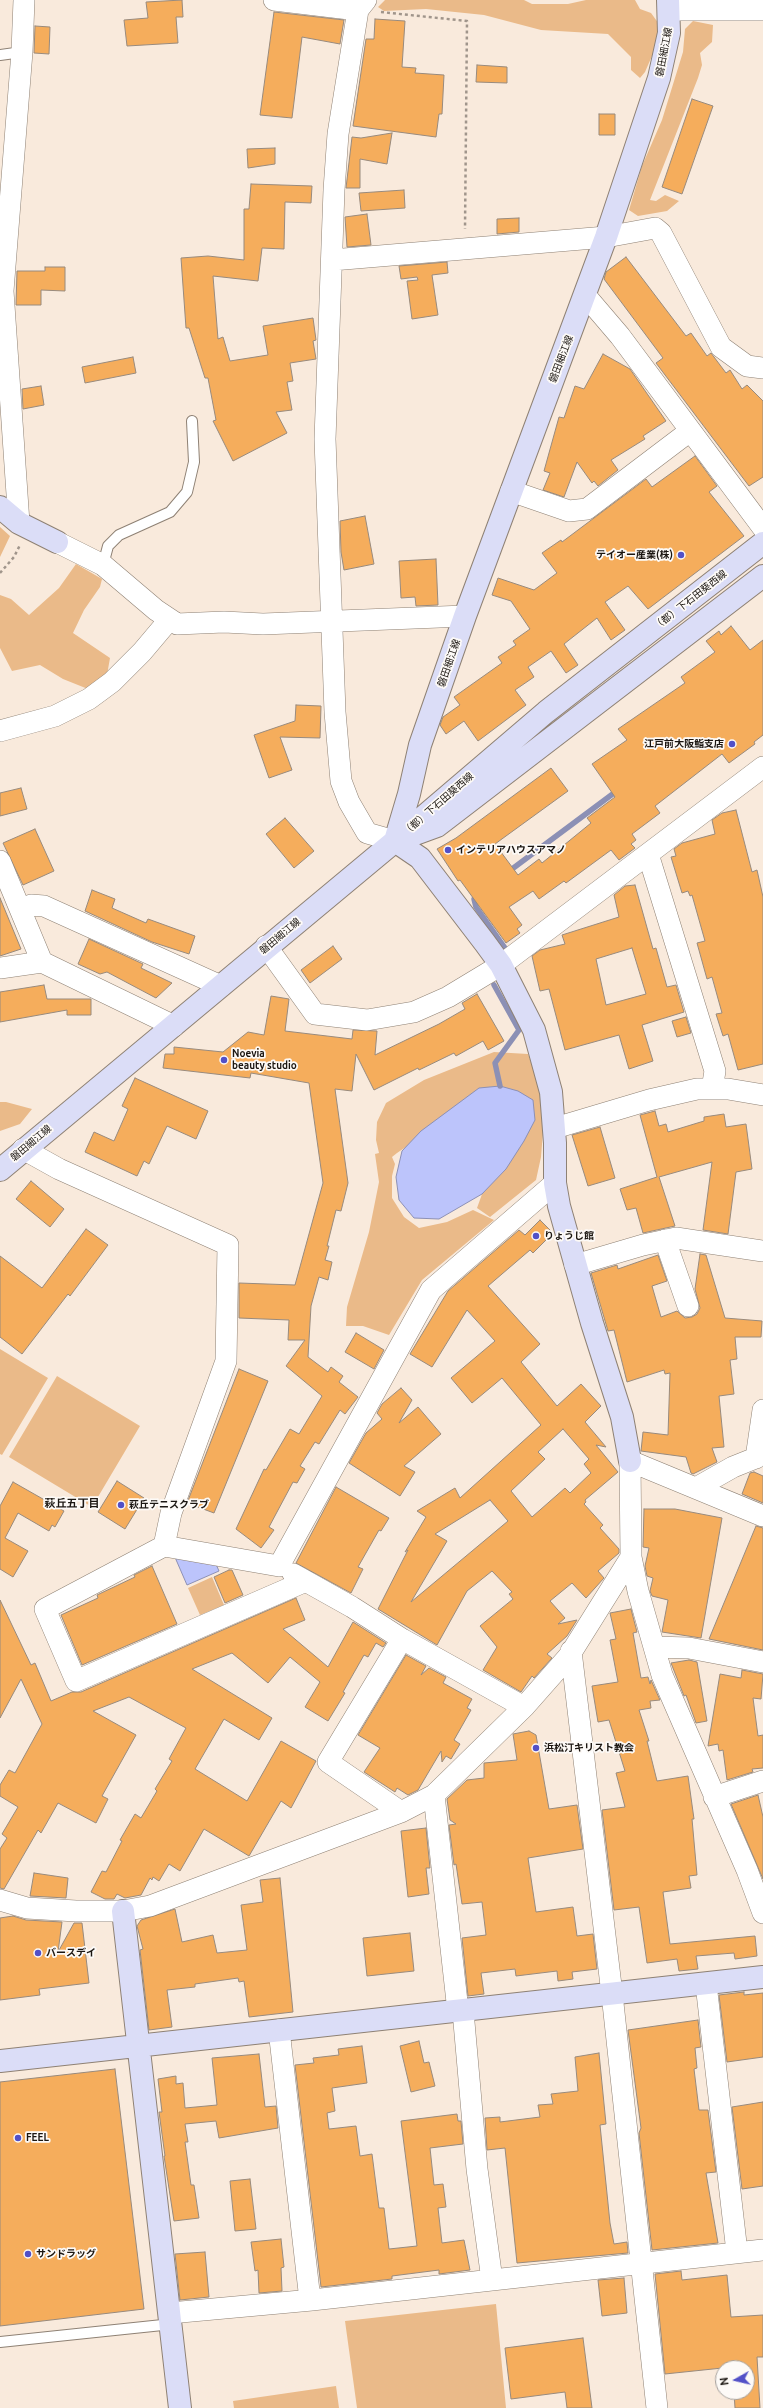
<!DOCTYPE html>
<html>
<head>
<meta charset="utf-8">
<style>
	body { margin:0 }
	#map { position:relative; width:763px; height:2408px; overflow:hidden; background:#f9eadc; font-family:Ubuntu,sans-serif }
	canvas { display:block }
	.north { position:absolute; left:715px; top:2360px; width:40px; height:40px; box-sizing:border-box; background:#fdfaf7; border:1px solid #a39f9b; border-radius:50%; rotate:262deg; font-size:11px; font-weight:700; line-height:16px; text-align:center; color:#1b1611 }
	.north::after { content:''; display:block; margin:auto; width:14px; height:18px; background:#5250c7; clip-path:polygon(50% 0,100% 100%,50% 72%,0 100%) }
</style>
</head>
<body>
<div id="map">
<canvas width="763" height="2408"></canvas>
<div class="north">N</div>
</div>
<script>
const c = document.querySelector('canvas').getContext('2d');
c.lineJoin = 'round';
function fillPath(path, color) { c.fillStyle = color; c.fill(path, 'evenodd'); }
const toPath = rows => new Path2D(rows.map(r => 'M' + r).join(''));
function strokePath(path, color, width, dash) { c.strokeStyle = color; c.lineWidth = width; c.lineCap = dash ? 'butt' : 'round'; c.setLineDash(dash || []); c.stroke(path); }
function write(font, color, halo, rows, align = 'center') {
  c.font = font + ' Ubuntu,"Noto Sans JP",sans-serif'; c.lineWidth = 3.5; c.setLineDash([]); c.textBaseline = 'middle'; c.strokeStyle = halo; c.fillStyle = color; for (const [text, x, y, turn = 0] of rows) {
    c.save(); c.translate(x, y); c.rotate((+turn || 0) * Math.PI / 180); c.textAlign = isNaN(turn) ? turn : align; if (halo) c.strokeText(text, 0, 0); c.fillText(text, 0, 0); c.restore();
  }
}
fillPath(toPath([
	[385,0,524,0,532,4,568,4,586,0,635,0,640,9,651,13,659,24,658,36,655,49,645,72,640,78,631,70,631,57,608,34,541,30,484,15,426,9,384,11,378,7],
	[693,21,713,25,712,42,700,53,702,65,698,78,650,200,656,201,665,195,679,201,667,211,638,216,629,210,642,166,662,120,683,52,685,29],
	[0,527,10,536,0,557],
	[76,564,102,579,100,587,84,610,73,633,110,658,107,675,88,689,63,679,40,665,12,671,0,648,0,595,11,599,29,615,59,588],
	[494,1052,528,1054,539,1084,544,1119,541,1157,536,1180,490,1217,477,1208,485,1186,447,1119,397,1153,392,1157,395,1164,392,1176,392,1198,404,1217,419,1228,447,1222,473,1210,494,1220,422,1280,389,1335,363,1326,346,1326,347,1307,369,1232,379,1182,375,1154,379,1153,376,1140,377,1122,386,1103,424,1080],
	[0,1102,6,1102,32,1109,20,1124,0,1131],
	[0,1349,48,1378,2,1455,0,1454],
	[57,1376,140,1426,92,1507,9,1457],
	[212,1577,224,1605,200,1615,188,1588],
	[496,2304,506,2408,357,2408,345,2321],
	[336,2386,339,2408,234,2408,233,2401]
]), '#eaba89');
const water = toPath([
	[500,1086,518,1091,533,1100,535,1120,524,1141,506,1169,482,1194,439,1219,414,1218,399,1200,396,1177,402,1151,421,1131,479,1088,500,1086],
	[174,1555,215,1562,219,1571,187,1585,174,1555]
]);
fillPath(water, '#bcc4fb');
strokePath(water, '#8c90b5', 1);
strokePath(toPath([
	[508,872,618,790],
	[479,895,474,899,476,907,505,948],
	[494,985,519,1030,495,1063,500,1086]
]), '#8c90b5', 5.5);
const building = toPath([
	[182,0,183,17,176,17,178,43,127,46,124,20,148,18,146,2,182,0],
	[274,12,344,20,340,44,302,37,292,118,260,115,274,12],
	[375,19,405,21,402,67,416,68,415,73,444,75,442,114,439,114,436,137,353,126,366,39,374,39,375,19],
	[35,26,50,27,49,54,34,53,35,26],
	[477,65,507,67,507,83,476,82,477,65],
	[692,99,713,106,682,194,662,187,692,99],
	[599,114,615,114,615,135,599,135,599,114],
	[392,133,387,164,360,159,360,188,346,188,352,137,361,138,392,133],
	[275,148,275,164,248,168,247,149,275,148],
	[251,184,312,186,311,203,285,202,284,249,262,248,258,281,213,276,218,339,223,337,230,361,268,355,263,326,313,318,316,340,313,341,316,359,290,363,293,381,287,382,292,410,276,412,287,433,233,461,213,421,216,420,208,378,205,378,189,328,186,328,181,258,208,256,244,260,244,209,249,209,251,184],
	[404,190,405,208,361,211,359,193,404,190],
	[367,214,371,245,347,247,345,217,367,214],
	[519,218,519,232,497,234,497,219,519,218],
	[626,257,686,336,691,333,707,356,711,353,726,373,730,370,742,389,747,385,763,401,763,477,749,486,656,363,663,358,604,279,606,272,626,257],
	[447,262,448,273,432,275,438,315,412,319,407,281,418,280,417,277,401,279,399,266,447,262],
	[45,267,65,267,65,291,41,290,41,305,16,305,17,271,45,271,45,267],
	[603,354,630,369,666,421,643,436,645,439,611,460,618,470,598,486,594,481,592,483,577,462,564,497,543,490,550,473,544,471,559,417,564,418,575,386,584,389,603,354],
	[133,357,136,373,85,383,82,367,133,357],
	[41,386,44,405,23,409,22,389,41,386],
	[695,456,717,486,709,492,744,536,648,609,628,586,605,602,625,630,611,640,597,618,564,644,578,665,566,673,551,651,528,667,534,677,515,690,526,705,478,741,464,721,446,734,440,725,443,717,460,705,454,697,502,663,498,657,516,645,513,641,530,629,511,601,492,595,498,578,534,590,557,573,542,553,561,540,562,542,646,479,652,487,695,456],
	[365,516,374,564,344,570,341,552,340,521,365,516],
	[436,559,438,605,416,606,415,597,401,598,399,561,436,559],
	[731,626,750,650,763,640,763,735,754,742,755,744,729,763,722,754,655,806,660,813,632,834,636,840,631,844,635,848,619,860,611,850,566,883,564,881,539,899,533,891,509,907,522,925,517,929,520,933,506,943,460,880,458,881,437,849,456,838,551,768,568,791,495,844,518,875,539,859,542,863,591,823,587,818,615,797,592,764,627,740,618,729,685,683,681,677,715,652,706,641,719,631,721,635,731,626],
	[296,705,321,706,320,738,280,737,292,770,269,778,254,735,295,721,296,705],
	[21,788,27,809,0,816,0,793,21,788],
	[736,810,752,872,757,870,763,897,763,1064,738,1070,728,1034,723,1036,716,1014,722,1013,712,977,707,979,697,943,705,941,692,895,690,896,688,891,682,893,671,857,676,856,674,849,682,843,715,834,712,820,722,813,736,810],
	[285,818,314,851,294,868,266,834,285,818],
	[35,829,54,871,23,885,3,843,35,829],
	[635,885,653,949,656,948,667,987,676,985,684,1012,642,1025,653,1061,629,1069,619,1035,565,1050,549,989,540,991,532,956,540,950,565,944,562,935,619,917,614,895,625,886,635,885],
	[632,948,646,994,606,1005,596,959,632,948],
	[92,890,115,899,112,908,146,923,148,919,195,936,189,954,152,942,85,911,92,890],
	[0,898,21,949,0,956,0,898],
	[89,939,143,964,141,968,172,983,156,998,107,972,100,974,78,964,89,939],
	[333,946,342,959,310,983,301,970,333,946],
	[44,985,47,999,91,999,91,1015,67,1015,67,1010,0,1022,0,992,44,985],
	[477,994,504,1041,488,1050,483,1041,456,1056,454,1053,419,1070,418,1068,374,1090,356,1054,352,1091,335,1089,348,1183,341,1211,336,1210,327,1246,329,1246,325,1260,332,1262,328,1280,319,1277,311,1306,308,1357,328,1372,331,1367,343,1376,339,1382,358,1397,345,1414,340,1410,319,1444,315,1442,300,1466,305,1469,297,1483,293,1482,269,1527,274,1530,261,1548,236,1529,264,1469,266,1470,290,1429,299,1434,322,1396,286,1366,305,1340,288,1340,289,1320,239,1318,239,1283,295,1285,323,1183,309,1083,251,1073,250,1078,163,1068,165,1054,174,1054,174,1047,223,1052,248,1032,264,1035,271,996,289,999,285,1031,352,1039,353,1030,377,1031,375,1055,439,1024,465,1009,462,1003,477,994],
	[686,1017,691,1033,677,1037,672,1021,686,1017],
	[135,1078,208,1111,196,1139,167,1126,149,1164,144,1161,137,1176,85,1152,94,1132,114,1141,128,1109,122,1106,135,1078],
	[655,1111,659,1126,666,1124,668,1132,704,1121,704,1117,724,1114,726,1127,746,1124,752,1169,736,1172,728,1234,703,1230,712,1162,659,1177,675,1226,643,1233,636,1208,627,1210,620,1189,657,1177,640,1115,655,1111],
	[600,1127,615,1178,588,1186,572,1135,600,1127],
	[31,1181,64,1209,50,1227,16,1199,31,1181],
	[540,1220,553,1233,533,1253,530,1250,488,1286,540,1344,521,1362,557,1406,581,1384,601,1406,585,1422,606,1447,596,1445,618,1472,585,1500,586,1502,584,1504,603,1525,600,1528,619,1549,619,1553,598,1571,604,1578,586,1598,572,1583,550,1601,565,1618,558,1624,577,1620,567,1636,547,1654,552,1658,534,1678,532,1676,521,1692,483,1670,497,1647,480,1626,513,1599,509,1594,512,1592,492,1571,467,1591,437,1645,378,1609,408,1550,405,1552,426,1517,417,1511,455,1488,460,1498,541,1425,502,1378,472,1403,451,1378,495,1341,467,1310,432,1367,410,1354,448,1291,519,1230,525,1235,540,1220],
	[563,1429,589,1459,584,1464,591,1473,570,1493,565,1488,532,1517,511,1491,545,1459,538,1452,563,1429],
	[490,1500,508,1521,411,1602,447,1541,435,1534,490,1500],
	[86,1229,108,1245,70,1296,68,1294,22,1354,0,1337,0,1256,42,1288,86,1229],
	[700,1254,706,1255,725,1318,762,1321,761,1337,735,1337,737,1359,730,1360,734,1394,719,1396,724,1447,712,1448,717,1462,693,1474,691,1473,686,1457,641,1451,643,1432,668,1435,670,1373,665,1374,664,1370,627,1382,614,1330,608,1331,591,1273,617,1265,618,1269,658,1255,667,1281,652,1286,661,1317,677,1311,685,1318,692,1317,697,1314,700,1308,695,1289,700,1254],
	[356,1333,384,1350,374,1369,345,1352,356,1333],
	[239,1369,268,1381,214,1513,187,1503,239,1369],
	[401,1388,412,1400,399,1423,418,1407,441,1434,404,1466,415,1472,400,1496,349,1463,366,1433,382,1419,377,1413,382,1404,401,1388],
	[754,1472,763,1476,763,1503,742,1494,750,1473,754,1472],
	[117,1481,144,1498,125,1529,98,1512,117,1481],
	[13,1482,64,1511,55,1527,52,1525,49,1531,18,1513,5,1538,28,1551,13,1577,0,1569,0,1506,13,1482],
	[336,1487,389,1518,381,1531,379,1530,358,1567,363,1569,351,1593,296,1563,336,1487],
	[644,1509,675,1509,722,1518,701,1638,662,1632,668,1600,652,1596,650,1591,653,1578,647,1576,645,1566,649,1548,643,1547,644,1509],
	[756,1526,763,1528,763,1650,709,1639,756,1526],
	[152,1566,177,1624,82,1665,61,1615,98,1598,97,1595,135,1577,134,1575,152,1566],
	[229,1570,232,1570,243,1595,225,1603,214,1577,229,1570],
	[296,1598,305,1620,283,1629,328,1667,353,1622,386,1643,383,1647,376,1643,368,1657,364,1655,343,1692,345,1693,328,1721,305,1707,320,1682,290,1657,268,1683,232,1653,192,1669,272,1718,259,1740,224,1719,195,1769,247,1801,281,1741,316,1761,291,1808,281,1801,249,1856,204,1829,180,1871,169,1864,159,1881,153,1877,152,1880,150,1878,141,1895,125,1898,117,1894,114,1899,105,1899,91,1892,102,1871,106,1872,122,1841,120,1840,135,1814,141,1818,157,1791,155,1789,172,1761,169,1759,186,1728,129,1697,93,1711,136,1735,102,1796,108,1799,96,1823,58,1803,41,1833,38,1830,4,1889,0,1888,0,1849,7,1838,2,1834,18,1807,0,1796,0,1785,9,1770,15,1773,42,1724,21,1679,0,1718,0,1600,31,1665,35,1663,51,1701,72,1692,81,1692,296,1598],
	[631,1609,637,1632,633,1633,641,1678,648,1677,650,1684,651,1680,660,1700,650,1701,651,1708,639,1710,649,1741,647,1741,657,1781,688,1776,694,1819,692,1819,697,1875,689,1876,691,1888,663,1892,670,1944,755,1936,757,1956,735,1959,734,1953,696,1956,698,1969,679,1971,677,1959,647,1963,639,1907,614,1910,602,1810,625,1807,616,1773,625,1771,609,1720,598,1722,592,1686,618,1682,610,1640,616,1639,610,1613,631,1609],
	[406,1655,426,1666,421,1675,429,1668,446,1677,443,1683,472,1699,467,1708,471,1710,454,1740,460,1744,451,1759,446,1756,442,1762,441,1751,418,1790,408,1795,397,1788,395,1792,364,1772,380,1748,358,1735,406,1655],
	[689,1660,697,1662,707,1721,696,1723,686,1695,684,1696,671,1663,689,1660],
	[742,1670,763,1674,761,1699,753,1698,758,1736,763,1735,763,1768,752,1769,753,1772,727,1780,723,1750,719,1751,718,1744,708,1746,720,1674,741,1678,742,1670],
	[529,1731,536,1735,549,1809,577,1805,583,1849,528,1858,536,1912,573,1907,577,1936,593,1934,597,1969,572,1972,573,1979,558,1981,557,1971,516,1976,515,1969,481,1973,484,1994,468,1996,462,1938,486,1935,482,1902,462,1904,456,1864,454,1865,449,1825,456,1824,450,1820,447,1799,467,1780,484,1778,484,1763,517,1760,513,1734,529,1731],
	[758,1795,763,1817,763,1879,731,1804,758,1795],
	[426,1828,430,1868,426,1868,429,1894,408,1897,401,1831,426,1828],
	[34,1873,68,1878,66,1898,30,1896,34,1873],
	[280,1878,293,2012,249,2017,244,1981,239,1982,238,1978,195,1984,195,1987,167,1990,172,2027,149,2030,140,1950,143,1949,137,1926,141,1920,175,1909,182,1942,213,1935,217,1953,247,1950,241,1905,263,1902,260,1880,280,1878],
	[13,1916,26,1920,62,1922,58,1952,74,1923,82,1923,89,1983,39,1989,40,1995,0,2000,0,1918,13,1916],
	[410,1933,414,1971,367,1976,363,1938,410,1933],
	[744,1992,744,1995,763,1993,763,2057,727,2062,719,1995,744,1992],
	[698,2020,701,2047,695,2048,697,2068,694,2069,699,2110,708,2110,716,2172,706,2173,718,2243,652,2250,639,2133,641,2128,628,2030,698,2020],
	[419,2041,424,2063,429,2062,435,2086,411,2092,400,2046,419,2041],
	[362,2046,367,2083,332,2088,335,2111,327,2113,329,2129,356,2126,360,2156,372,2154,379,2208,384,2208,389,2249,417,2246,401,2121,457,2114,458,2121,461,2121,463,2144,430,2148,434,2185,443,2184,446,2207,438,2208,442,2243,464,2240,470,2270,439,2274,439,2270,392,2276,392,2279,321,2287,295,2065,314,2063,313,2058,339,2055,338,2049,362,2046],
	[599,2053,606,2124,600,2125,610,2223,614,2244,627,2242,628,2253,517,2263,505,2148,487,2150,485,2118,500,2117,500,2122,540,2117,538,2105,553,2104,551,2094,578,2091,575,2057,599,2053],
	[259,2054,265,2107,276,2106,278,2128,219,2138,216,2121,185,2124,188,2142,185,2142,191,2185,194,2185,199,2218,174,2221,164,2156,165,2156,159,2112,162,2112,158,2079,176,2076,176,2084,183,2083,185,2108,217,2105,212,2058,259,2054],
	[115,2069,144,2309,0,2326,0,2082,115,2069],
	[763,2102,763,2186,742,2189,732,2107,763,2102],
	[250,2179,256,2229,235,2231,230,2181,250,2179],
	[281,2239,284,2267,281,2268,282,2291,259,2293,258,2270,255,2271,251,2242,281,2239],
	[205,2252,209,2297,180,2300,175,2254,205,2252],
	[681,2271,682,2280,727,2275,731,2317,763,2315,763,2357,757,2357,760,2408,735,2408,734,2392,747,2392,747,2368,732,2367,665,2374,655,2274,681,2271],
	[624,2278,627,2313,602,2316,598,2280,624,2278],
	[583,2338,592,2408,567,2408,565,2392,511,2399,505,2348,583,2338]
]);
fillPath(building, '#f5ad5c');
strokePath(building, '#988a7d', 1);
const lane = toPath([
	[0,55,22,52],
	[103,565,108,546,119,535,170,512,187,492,194,462,192,421],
	[0,2342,172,2324]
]);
const street = toPath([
	[274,0,358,10],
	[366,0,358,10,338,134,334,190,325,439,335,712,341,781,349,802,367,833,395,841],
	[670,10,763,10],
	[332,260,606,237,655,228,661,233,721,347,747,366,763,368],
	[585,295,620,336,763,528],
	[511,491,569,511,587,509,690,431],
	[19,523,3,291,22,52,24,0],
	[57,542,103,565,156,610,177,624,224,622,263,624,465,616],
	[0,731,55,716,89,699,112,682,142,652,169,620],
	[648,854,715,1071,712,1089],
	[0,861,42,962],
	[20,909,31,905,44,906,221,986],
	[266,946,315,1014,367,1020,414,1012,448,997,501,965,763,767],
	[0,968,42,962,174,1026],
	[555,1128,649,1100,697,1089,728,1089,763,1095],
	[23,1149,59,1169,228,1245,226,1361,171,1513,164,1546,45,1609,76,1681,306,1581],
	[665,1240,688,1306],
	[575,1265,643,1245,676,1238,763,1251],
	[756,1458,763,1410],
	[696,1488,733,1467,763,1455],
	[763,1516,630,1461,631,1557,638,1591,662,1675,747,1870,763,1913],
	[164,1546,279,1566,431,1290,555,1183],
	[293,1574,352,1607,402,1639,524,1707],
	[654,1647,689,1648,763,1662],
	[571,1651,612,1994,657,2408],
	[434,1795,458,2011],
	[714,1797,763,1781],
	[401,1812,328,1762,402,1639],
	[0,1900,27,1908,76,1911,123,1911,150,1906,401,1812,434,1795,524,1707,569,1656,631,1557],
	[706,1984,737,2252],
	[463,2011,477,2169,492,2280],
	[279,2030,310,2300],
	[170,2313,312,2300,763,2250]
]);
const secondary = toPath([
	[0,507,19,523,57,542],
	[407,837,437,826,763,576],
	[395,841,420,858,485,943,501,965,534,1030,551,1092,555,1143,555,1183,559,1206,592,1323,622,1417,630,1461],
	[395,841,546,712,763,543],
	[0,1170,395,841,409,794,420,745,465,616,606,237,659,78,669,33,668,0],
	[123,1911,180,2408],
	[0,2061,763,1977]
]);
strokePath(lane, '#8e8174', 12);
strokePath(street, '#8e8174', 22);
strokePath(secondary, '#8e8174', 24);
strokePath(toPath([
	[381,12,467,21,465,229],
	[0,573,14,557,20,545]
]), '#a0958b', 2.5, [3, 3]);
strokePath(lane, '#fff', 10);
strokePath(street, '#fff', 21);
strokePath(secondary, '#dbddf7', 22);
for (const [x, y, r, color] of [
	[681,555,4,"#5250c7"],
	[732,744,4,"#5250c7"],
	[448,850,4,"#5250c7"],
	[224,1060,4,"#5250c7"],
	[536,1236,4,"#5250c7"],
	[121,1505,4,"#5250c7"],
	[536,1748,4,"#5250c7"],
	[38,1953,4,"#5250c7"],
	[18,2138,4,"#5250c7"],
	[28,2254,4,"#5250c7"]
]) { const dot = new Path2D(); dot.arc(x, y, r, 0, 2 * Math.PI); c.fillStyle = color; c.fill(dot); strokePath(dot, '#fdfaf7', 1.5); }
write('10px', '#1b1611', '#fdfaf7', [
	["磐田細江線",664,52,-79],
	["磐田細江線",561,359,-69],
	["（都）下石田葵西線",690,600,-38],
	["磐田細江線",449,663,-71],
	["（都）下石田葵西線",438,804,-41],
	["磐田細江線",280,936,-40],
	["磐田細江線",31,1143,-40]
]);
write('bold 10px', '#1b1611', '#fdfaf7', [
	["テイオー産業(株)",673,555,"right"],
	["江戸前大阪鮨支店",724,744,"right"],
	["インテリアハウスアマノ",456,850],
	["Noevia",232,1054],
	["beauty studio",232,1066],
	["りょうじ館",544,1236],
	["萩丘テニスクラブ",129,1505],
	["浜松汀キリスト教会",544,1748],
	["バースデイ",46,1953],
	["FEEL",26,2138],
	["サンドラッグ",36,2254]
], 'left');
write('bold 11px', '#1b1611', '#fdfaf7', [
	["萩丘五丁目",72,1503]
]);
</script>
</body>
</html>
